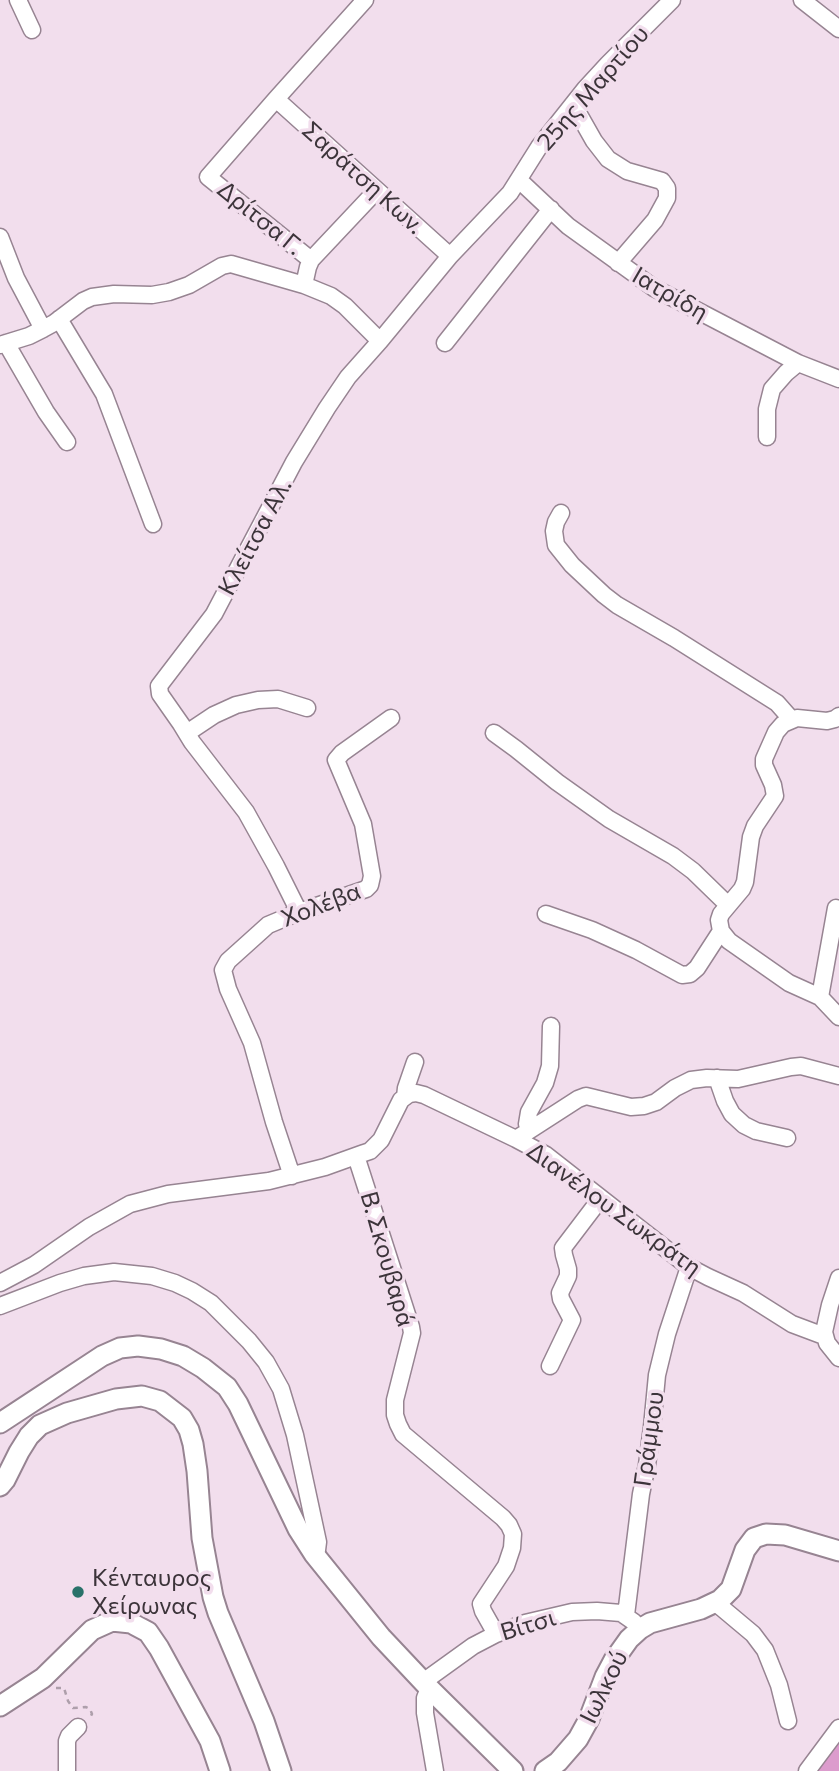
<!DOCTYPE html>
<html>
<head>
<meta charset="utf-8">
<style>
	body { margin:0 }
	canvas { display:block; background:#f2deed }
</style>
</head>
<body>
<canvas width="839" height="1771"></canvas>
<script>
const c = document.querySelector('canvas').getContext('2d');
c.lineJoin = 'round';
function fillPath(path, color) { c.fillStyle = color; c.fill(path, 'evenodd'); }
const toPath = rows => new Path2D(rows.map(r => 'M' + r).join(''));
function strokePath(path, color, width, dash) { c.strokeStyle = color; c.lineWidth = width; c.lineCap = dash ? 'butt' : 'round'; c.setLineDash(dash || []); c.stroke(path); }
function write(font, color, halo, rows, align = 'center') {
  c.font = font + ' Commissioner,sans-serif'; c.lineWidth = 7; c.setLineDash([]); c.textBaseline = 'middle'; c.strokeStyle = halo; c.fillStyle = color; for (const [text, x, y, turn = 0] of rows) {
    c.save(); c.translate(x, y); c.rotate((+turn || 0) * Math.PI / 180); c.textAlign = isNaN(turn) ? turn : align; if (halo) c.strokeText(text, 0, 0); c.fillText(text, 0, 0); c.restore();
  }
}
fillPath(toPath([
	[839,1742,839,1771,816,1771,833,1749]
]), '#dc9ccd');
const minor = toPath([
	[18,0,32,30],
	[802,0,839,29],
	[276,99,450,256],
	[573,104,594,141,608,159,627,171,662,181,667,188,667,198,655,220,618,263],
	[519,180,568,226,654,288,798,363,839,379],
	[0,237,16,278,43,329],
	[311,260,208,177,276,99,365,0],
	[304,285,308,267,311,260,376,191],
	[59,319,104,394,153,524],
	[6,343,46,412,67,442],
	[445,343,551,209],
	[0,345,29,336,43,329,54,323,83,301,92,297,114,294,152,295,169,292,189,285,222,266,231,264,304,285,331,296,345,306,380,341],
	[767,437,767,409,772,389,786,373,798,363],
	[561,513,556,522,554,531,556,545,572,565,604,595,617,605,674,638,777,703,792,720],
	[839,716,835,719,827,721,797,718,783,724,776,732,764,759,764,765,773,785,775,796,755,826,751,837,745,882,742,889,721,914,719,920,721,931,729,941,789,983,820,997,839,1017],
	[187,733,214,715,236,705,258,700,278,699,307,708],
	[494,733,516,749,557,782,609,819,673,856,693,871,728,905],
	[299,912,276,866,246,812,192,742,181,724,160,694,159,686,214,614,294,462,327,408,348,377,380,341,450,256,510,193,539,147,585,89,608,64,672,0],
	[546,914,592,930,636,950,682,975,690,974,697,968,721,931],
	[820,997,836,908],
	[717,1078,725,1101,732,1114,744,1125,756,1131,787,1138],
	[405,1097,406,1088,415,1062],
	[530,1129,527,1124,529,1112,545,1083,550,1066,551,1026],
	[516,1139,578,1099,586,1096,631,1107,644,1106,656,1102,675,1088,691,1080,707,1078,738,1079,791,1067,801,1066,839,1076],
	[356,1156,411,1327,412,1333,395,1400,395,1415,398,1424,403,1434,503,1518,509,1525,513,1534,512,1548,506,1566,481,1604,483,1611,496,1634],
	[292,1176,274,1122,252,1043,228,989,223,970,228,961,268,925,299,912,366,889,370,885,372,876,363,824,336,760,342,753,391,718],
	[839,1278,830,1305,824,1332,827,1343,839,1358],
	[0,1283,34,1265,89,1227,130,1204,168,1194,269,1181,325,1167,364,1153,370,1151,381,1140,401,1100,409,1094,416,1093,424,1095,516,1139,546,1155,689,1267,708,1277,743,1293,792,1324,824,1336],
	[0,1306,60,1283,84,1276,114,1272,152,1276,175,1283,192,1291,211,1303,249,1341,266,1362,281,1389,295,1435,318,1542,317,1550,314,1554],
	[550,1366,572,1320,561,1299,560,1293,568,1276,568,1269,564,1255,563,1248,601,1198],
	[716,1603,753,1634,765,1650,779,1685,788,1721],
	[626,1615,641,1494,647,1465,652,1427,657,1375,667,1334,689,1267],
	[423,1682,473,1646,496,1634,525,1623,572,1612,597,1611,621,1613,634,1622],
	[429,1688,425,1698,425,1713,435,1771],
	[67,1771,67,1741,69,1736,78,1727],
	[807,1771,839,1728]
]);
const major = toPath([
	[0,1423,102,1356,120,1348,138,1346,161,1349,183,1356,203,1368,227,1387,238,1404,298,1529,314,1554,381,1637,429,1688,513,1771],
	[0,1486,5,1480,19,1452,29,1436,40,1425,67,1413,116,1399,142,1396,160,1401,182,1418,189,1430,193,1444,197,1471,202,1538,213,1597,218,1613,264,1721,281,1771],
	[0,1706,43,1678,92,1630,112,1621,131,1623,148,1632,159,1648,210,1741,220,1771],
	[545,1771,558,1762,578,1739,589,1719,605,1677,614,1660,629,1639,640,1629,650,1623,701,1609,720,1600,731,1589,745,1550,754,1538,766,1534,785,1535,839,1551]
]);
strokePath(minor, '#978492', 19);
strokePath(major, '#978492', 23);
strokePath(toPath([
	[56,1688,64,1688,68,1701,73,1708,86,1707,90,1709,92,1714,89,1719]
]), '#ae9fab', 2.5, [5, 5]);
strokePath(minor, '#fff', 16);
strokePath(major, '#fff', 19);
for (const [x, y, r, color] of [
	[78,1592,7,"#297169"]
]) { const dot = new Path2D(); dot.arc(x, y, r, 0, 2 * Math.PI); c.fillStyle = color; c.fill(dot); strokePath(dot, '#f2deed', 2.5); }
write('24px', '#3c343a', '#f2deed', [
	["25ης Μαρτίου",593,88,-49],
	["Σαράτση Κων.",363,178,42],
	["Δρίτσα Γ.",260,218,39],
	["Ιατρίδη",670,294,30],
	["Κλείτσα Αλ.",255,537,-62],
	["Χολέβα",321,905,-21],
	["Διανέλου Σωκράτη",614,1209,36],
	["Β. Σκουβαρά",387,1259,74],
	["Γράμμου",649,1439,-82],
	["Βίτσι",528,1625,-17],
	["Ιωλκού",604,1687,-64]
]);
write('24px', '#3c343a', '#f2deed', [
	["Κένταυρος",92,1578],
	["Χείρωνας",92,1606]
], 'left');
</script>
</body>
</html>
